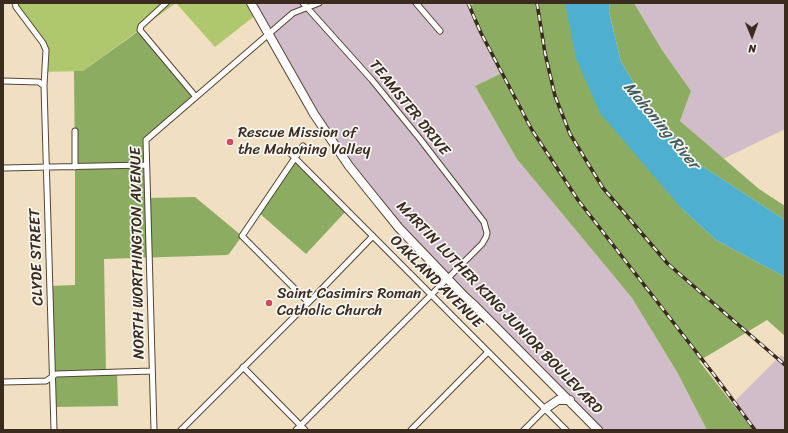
<!DOCTYPE html>
<html>
<head>
<meta charset="utf-8">
<style>
	body { margin:0 }
	#map { position:relative; width:788px; height:433px; overflow:hidden; background:#f1dfc2; font-family:Sriracha,sans-serif }
	canvas { display:block }
	.frame { position:absolute; inset:0; border:4px solid #3b2a1e; pointer-events:none }
	.north { position:absolute; left:732px; top:16px; width:40px; height:40px; -webkit-text-stroke:3px #f6f6f2; paint-order:stroke; rotate:179deg; font-size:11px; font-weight:700; line-height:16px; text-align:center; color:#3b2a1e }
	.north::after { content:''; display:block; margin:auto; width:14px; height:18px; background:#3b2a1e; clip-path:polygon(50% 0,100% 100%,50% 72%,0 100%) }
</style>
</head>
<body>
<div id="map">
<canvas width="788" height="433"></canvas>
<div class="frame"></div>
<div class="north">N</div>
</div>
<script>
const c = document.querySelector('canvas').getContext('2d');
c.lineJoin = 'round';
function fillPath(path, color) { c.fillStyle = color; c.fill(path, 'evenodd'); }
const toPath = rows => new Path2D(rows.map(r => 'M' + r).join(''));
function strokePath(path, color, width, dash) { c.strokeStyle = color; c.lineWidth = width; c.lineCap = dash ? 'butt' : 'round'; c.setLineDash(dash || []); c.stroke(path); }
function write(font, color, halo, rows, align = 'center') {
  c.font = font + ' Sriracha,sans-serif'; c.lineWidth = 3.5; c.setLineDash([]); c.textBaseline = 'middle'; c.strokeStyle = halo; c.fillStyle = color; for (const [text, x, y, turn = 0] of rows) {
    c.save(); c.translate(x, y); c.rotate((+turn || 0) * Math.PI / 180); c.textAlign = isNaN(turn) ? turn : align; if (halo) c.strokeText(text, 0, 0); c.fillText(text, 0, 0); c.restore();
  }
}
fillPath(toPath([
	[251,3,467,3,475,25,500,74,475,86,517,159,632,298,677,372,707,430,598,430,465,297,349,166],
	[634,3,785,3,785,129,723,159,680,121,691,91,662,50],
	[781,355,785,358,785,430,745,430,729,407]
]), '#d1bdca');
fillPath(toPath([
	[15,3,251,3,257,14,215,47,176,3,83,71,45,72,46,50]
]), '#afc86e');
fillPath(toPath([
	[477,3,569,3,682,209,716,240,785,277,785,336,767,320,699,361,753,430,707,430,677,372,632,298,517,159,475,86,500,74,475,25,468,6],
	[610,3,634,3,662,50,691,91,680,121,759,189,785,206,785,220,702,166,652,113,621,62,609,12],
	[140,30,196,97,146,140,147,198,195,197,242,236,229,254,227,255,104,259,106,372,117,371,118,406,53,407,50,286,75,285,75,167,74,71,83,71],
	[295,158,347,210,306,254,258,212]
]), '#8bac61');
fillPath(toPath([
	[565,3,610,3,609,12,621,62,652,113,702,166,785,220,785,277,716,240,682,209,600,113,576,58]
]), '#4fafce');
const minor = toPath([
	[15,3,16,7,43,43,46,50,44,86],
	[166,3,141,26,140,30,196,97],
	[416,3,440,31],
	[3,81,39,82,44,86,54,430],
	[75,131,75,167],
	[303,146,242,236,308,302],
	[288,151,566,430],
	[3,168,146,165],
	[243,367,305,430],
	[3,382,46,381,56,374,152,371],
	[154,430,146,140,293,13,319,3],
	[181,430,315,296,373,236],
	[296,430,482,244,486,237,487,233,484,222,420,139,372,80,303,3],
	[411,430,488,352],
	[524,430,545,409]
]);
const primary = toPath([
	[251,3,314,114,349,166,369,191,399,228,465,297,475,306,598,430],
	[545,409,558,400,570,400]
]);
strokePath(minor, '#564537', 7);
strokePath(primary, '#564537', 10);
strokePath(minor, '#fff', 5);
strokePath(primary, '#fff', 8);
const rail = toPath([
	[468,3,481,33,532,130,578,200,715,376,755,430],
	[537,3,545,53,555,96,570,134,603,188,668,264,785,365]
]);
strokePath(rail, '#3b2a1e', 3.5);
strokePath(rail, '#f6f6f2', 2, [6]);
for (const [x, y, r, color] of [
	[230,142,4,"#d1495b"],
	[269,303,4,"#d1495b"]
]) { const dot = new Path2D(); dot.arc(x, y, r, 0, 2 * Math.PI); c.fillStyle = color; c.fill(dot); strokePath(dot, '#f6f6f2', 1.5); }
write('15px', '#3b2a1e', '#f6f6f2', [
	["TEAMSTER DRIVE",409,108,51],
	["NORTH WORTHINGTON AVENUE",138,253,-91],
	["CLYDE STREET",37,257,-92],
	["OAKLAND AVENUE",436,282,45],
	["MARTIN LUTHER KING JUNIOR BOULEVARD",499,308,46]
]);
write('15px', '#3b2a1e', '#f6f6f2', [
	["Rescue Mission of",238,133],
	["the Mahoning Valley",238,150],
	["Saint Casimirs Roman",277,294],
	["Catholic Church",277,311]
], 'left');
write('italic 16px', '#42595c', '#f6f6f2', [
	["Mahoning River",661,126,50]
]);
</script>
</body>
</html>
